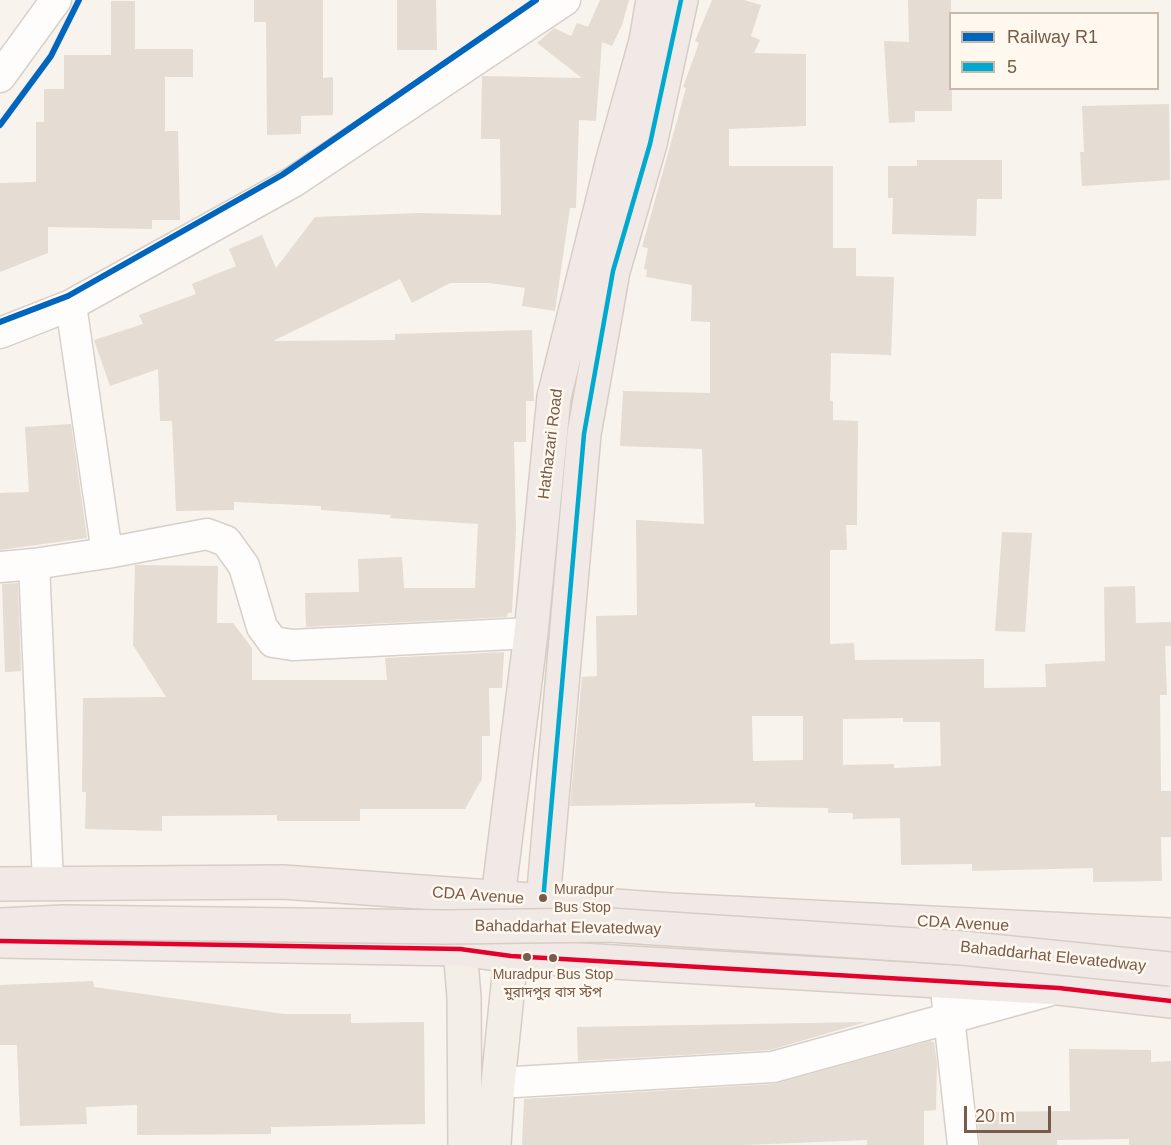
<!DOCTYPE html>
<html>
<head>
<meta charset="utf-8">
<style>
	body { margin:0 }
	#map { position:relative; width:1171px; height:1145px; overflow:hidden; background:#f8f3ec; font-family:Arial,sans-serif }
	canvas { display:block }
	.legend { position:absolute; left:949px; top:12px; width:210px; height:78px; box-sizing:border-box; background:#fff8ee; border:2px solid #c9b9ac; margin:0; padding:8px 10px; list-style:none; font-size:18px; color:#785b4a }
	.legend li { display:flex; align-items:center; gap:12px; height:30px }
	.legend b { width:30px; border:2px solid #c9b9ac }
	.scale { position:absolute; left:964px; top:1106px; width:87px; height:27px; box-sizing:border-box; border:3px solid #785b4a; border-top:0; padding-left:8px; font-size:18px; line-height:21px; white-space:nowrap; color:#785b4a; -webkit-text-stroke:4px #fff8ee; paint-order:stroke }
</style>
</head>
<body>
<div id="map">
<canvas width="1171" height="1145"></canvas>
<ul class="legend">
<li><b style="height:8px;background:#0065bd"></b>Railway R1</li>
<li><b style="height:8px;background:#00a9ce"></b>5</li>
</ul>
<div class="scale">20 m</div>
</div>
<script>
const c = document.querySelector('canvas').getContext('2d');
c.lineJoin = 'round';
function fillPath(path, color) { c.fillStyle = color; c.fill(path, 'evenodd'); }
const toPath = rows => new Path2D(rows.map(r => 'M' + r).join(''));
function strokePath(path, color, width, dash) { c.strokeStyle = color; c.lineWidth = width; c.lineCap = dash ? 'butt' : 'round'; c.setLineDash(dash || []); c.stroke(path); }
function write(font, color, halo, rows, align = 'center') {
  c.font = font + ' Arial,"Noto Sans Bengali",sans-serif'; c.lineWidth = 5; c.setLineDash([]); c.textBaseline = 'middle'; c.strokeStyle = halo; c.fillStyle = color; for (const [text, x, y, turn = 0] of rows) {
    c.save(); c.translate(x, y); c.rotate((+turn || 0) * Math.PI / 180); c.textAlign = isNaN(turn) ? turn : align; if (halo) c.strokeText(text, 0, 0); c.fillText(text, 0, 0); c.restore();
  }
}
fillPath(toPath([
	[254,0,323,0,323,78,333,77,333,115,301,116,301,134,267,135,266,22,254,22],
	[397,0,436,0,437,50,397,50],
	[600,0,629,0,622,25,612,46,602,42,596,121,579,120,576,208,570,208,555,311,522,306,525,288,489,283,450,283,412,303,400,279,273,341,395,340,395,334,532,330,534,401,526,401,526,442,514,442,516,529,512,613,508,613,507,617,306,627,305,593,359,592,358,559,402,557,404,588,475,588,478,524,390,518,391,515,321,510,321,506,234,502,234,510,176,511,172,421,160,421,158,369,110,386,94,340,143,324,139,315,196,294,192,284,236,266,229,249,262,235,276,268,315,217,419,213,501,215,500,139,481,139,482,76,582,78,537,43,554,28,571,36,577,23,588,27],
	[712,0,744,0,761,5,751,36,760,40,754,53,806,54,806,126,729,129,729,166,833,166,833,248,856,248,856,276,894,277,891,355,831,353,830,401,833,401,833,420,858,421,857,525,846,525,847,550,830,550,830,644,854,643,855,660,984,659,984,688,1046,687,1045,664,1105,661,1104,587,1135,586,1136,623,1171,622,1171,646,1165,646,1167,695,1160,695,1161,791,1171,791,1171,837,1161,837,1162,881,1093,882,1093,868,972,871,972,864,901,865,900,818,853,819,853,813,828,813,828,808,755,807,755,803,570,806,582,677,597,676,596,616,637,615,636,520,704,524,702,449,620,446,623,391,710,393,710,322,691,321,692,285,646,277,647,270,644,269,648,248,642,247,686,88,683,87,699,43,695,41],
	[752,716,803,716,803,760,753,761],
	[903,718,903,722,940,722,941,766,894,768,894,764,843,765,843,719],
	[908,0,951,0,952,111,915,111,915,122,889,123,884,41,909,42],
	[111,1,135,1,135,49,193,49,193,77,165,77,165,131,178,131,180,220,152,220,152,229,48,227,48,253,0,272,0,183,36,182,36,122,44,122,44,89,64,89,64,55,111,55],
	[1169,104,1170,180,1082,186,1080,152,1084,152,1082,106],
	[917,160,1002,160,1002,199,977,199,976,236,892,234,893,198,888,198,888,166,917,166],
	[71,424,87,538,0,550,0,493,29,492,25,427],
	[1002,532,1032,533,1025,632,995,631],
	[135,565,218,566,217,623,233,623,252,648,252,680,387,680,385,658,504,652,502,688,489,688,490,736,482,736,482,779,465,809,360,809,360,821,277,821,277,815,162,816,162,831,85,829,86,792,82,792,83,698,166,697,133,645],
	[18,583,21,671,5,672,2,584],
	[93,981,94,987,284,1014,351,1014,351,1023,424,1022,425,1124,271,1127,271,1134,137,1135,137,1105,86,1107,87,1124,20,1126,17,1045,0,1045,0,985],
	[866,1022,770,1050,578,1061,577,1027],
	[930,1041,934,1042,937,1064,936,1110,924,1111,924,1145,867,1145,867,1140,744,1145,522,1145,524,1099,774,1084],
	[1069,1049,1151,1050,1151,1062,1171,1061,1171,1145,1129,1145,1129,1139,1057,1140,1057,1145,980,1145,977,1112,1070,1111]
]), '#e5dcd3');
const street = toPath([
	[0,77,56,0],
	[71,305,107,553,207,534,226,541,244,566,262,627,273,642,293,645,531,633],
	[0,333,71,305,293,182,565,0],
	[0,567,34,564],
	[48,883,34,564,107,553],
	[947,999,963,1145],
	[498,1083,773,1067,1048,991]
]);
const primary = toPath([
	[460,949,464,997,465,1145],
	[494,1145,498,1083,511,956]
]);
const highway = toPath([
	[0,884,283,882,670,910,1171,935],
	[498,898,531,633,554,397,613,159,646,41,653,0],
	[543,901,584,434,613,271,650,144,681,0],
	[0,941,460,949,511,956,1059,988,1171,1001]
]);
strokePath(street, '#d7d0ca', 33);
strokePath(primary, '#d7cdc6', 36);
strokePath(highway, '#d7cdc6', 36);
strokePath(street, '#fefdfc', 30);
strokePath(primary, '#f3eee6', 33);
strokePath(highway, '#f1e9e5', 33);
const rail = toPath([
	[0,125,51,56,79,0]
]);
strokePath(rail, '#e5e3e5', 7);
strokePath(rail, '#fff8ee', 4.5, [14]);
const highwayBridge = toPath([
	[0,925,64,922,445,927,609,925,962,948,1171,969]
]);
strokePath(highwayBridge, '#d7cdc6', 36, []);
strokePath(highwayBridge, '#f1e9e5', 33);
strokePath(toPath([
	[543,901,584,434,613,271,650,144,681,0]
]), '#00a9ce', 4.5);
strokePath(toPath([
	[0,941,460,949,511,956,1059,988,1171,1001]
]), '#e4002b', 4.5);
strokePath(toPath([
	[0,125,51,56,79,0],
	[0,322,68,296,282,175,536,0]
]), '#0065bd', 6);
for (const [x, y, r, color] of [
	[543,898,5,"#785b4a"],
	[527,957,5,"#785b4a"],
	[553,958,5,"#785b4a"]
]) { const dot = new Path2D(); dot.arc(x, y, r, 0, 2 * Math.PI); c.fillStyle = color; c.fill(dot); strokePath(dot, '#fff8ee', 2); }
write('14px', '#785b4a', '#fff8ee', [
	["Muradpur",554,890],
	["Bus Stop",554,908],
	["Muradpur Bus Stop",553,975,"center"],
	["মুরাদপুর বাস স্টপ",553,993,"center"]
], 'left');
write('16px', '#785b4a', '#fff8ee', [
	["Hathazari Road",551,444,-83],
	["CDA Avenue",478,896,4],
	["CDA Avenue",963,924,3],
	["Bahaddarhat Elevatedway",568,928,1],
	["Bahaddarhat Elevatedway",1053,957,6]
]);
</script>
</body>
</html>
